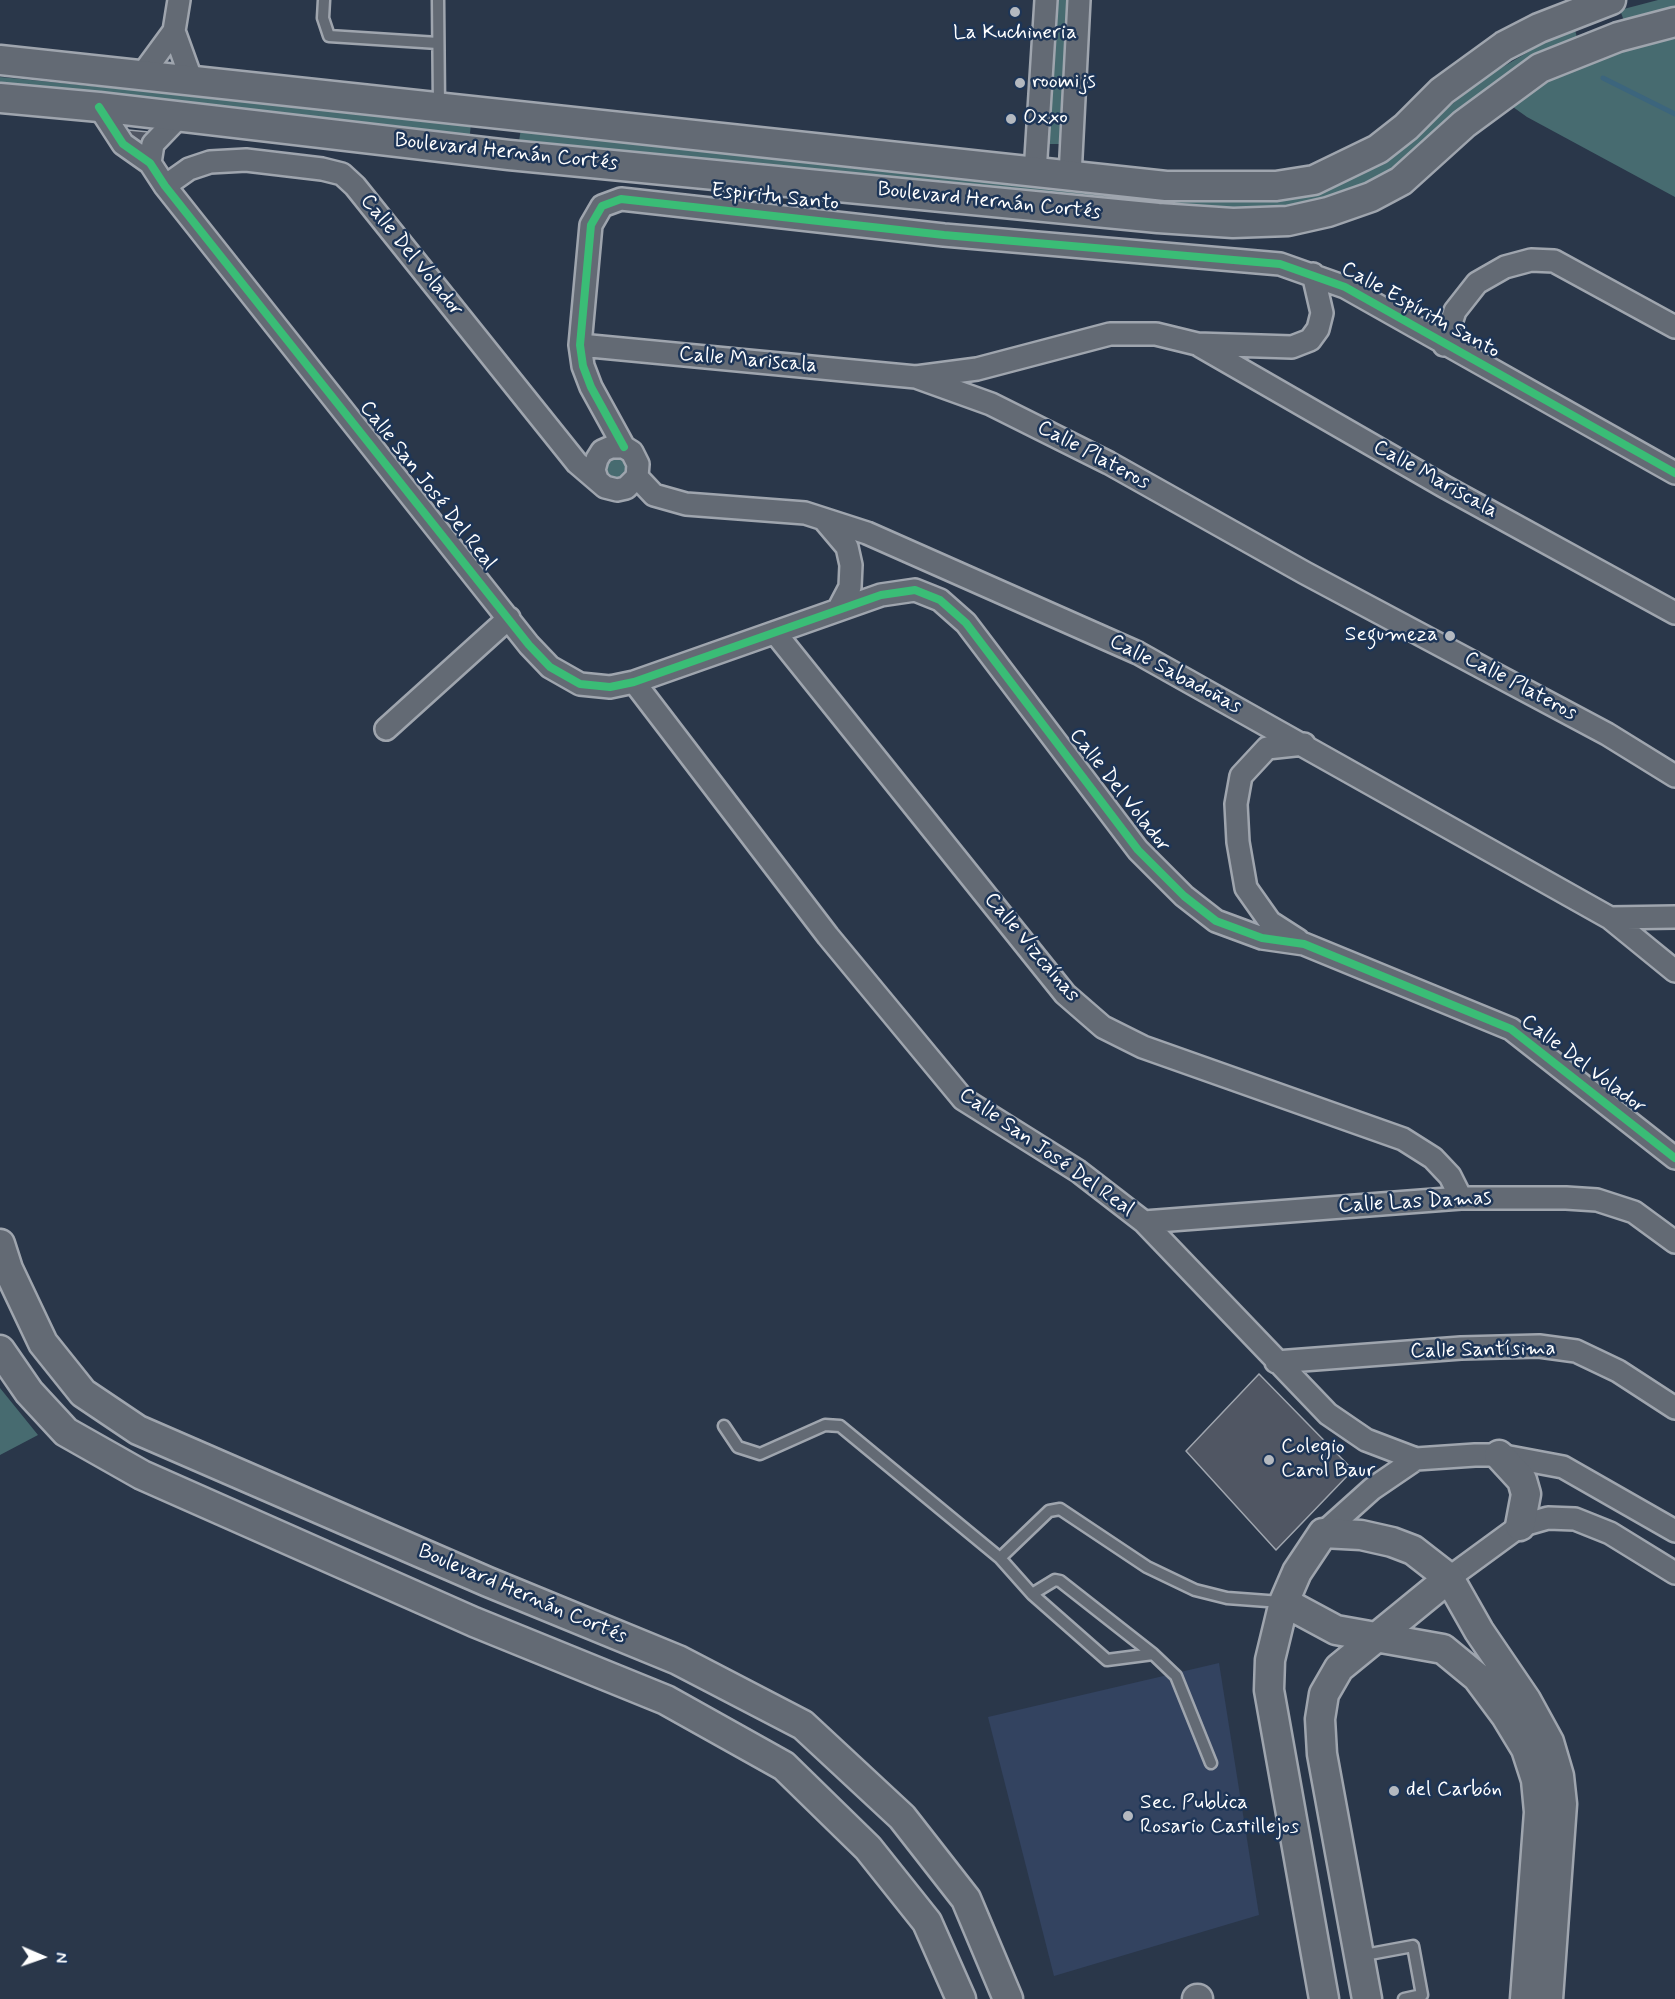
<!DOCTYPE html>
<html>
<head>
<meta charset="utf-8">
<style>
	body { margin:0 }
	#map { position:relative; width:1675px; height:1999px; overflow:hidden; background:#2a374a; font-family:Mynerve,sans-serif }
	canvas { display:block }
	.north { position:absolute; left:12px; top:1927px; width:60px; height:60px; -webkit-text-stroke:4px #1d3557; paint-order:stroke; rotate:92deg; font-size:16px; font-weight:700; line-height:24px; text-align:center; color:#fff }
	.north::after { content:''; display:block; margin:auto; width:21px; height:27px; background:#fff; clip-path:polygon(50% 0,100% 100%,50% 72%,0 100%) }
</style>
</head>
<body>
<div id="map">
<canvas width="1675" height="1999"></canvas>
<div class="north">N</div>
</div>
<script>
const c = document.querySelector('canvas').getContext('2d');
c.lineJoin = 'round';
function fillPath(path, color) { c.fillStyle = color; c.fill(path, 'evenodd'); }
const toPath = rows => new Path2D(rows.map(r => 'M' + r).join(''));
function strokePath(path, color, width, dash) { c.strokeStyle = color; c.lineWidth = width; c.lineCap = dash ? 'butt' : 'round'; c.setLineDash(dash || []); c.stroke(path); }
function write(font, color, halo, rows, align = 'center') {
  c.font = font + ' Mynerve,sans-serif'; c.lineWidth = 5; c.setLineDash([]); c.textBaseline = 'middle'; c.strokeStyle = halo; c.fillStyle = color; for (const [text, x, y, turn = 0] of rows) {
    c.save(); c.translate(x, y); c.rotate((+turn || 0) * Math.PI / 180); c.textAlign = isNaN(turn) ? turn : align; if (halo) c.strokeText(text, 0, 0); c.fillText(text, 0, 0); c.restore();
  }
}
fillPath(toPath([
	[1219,1663,1259,1915,1054,1976,988,1717]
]), '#334360');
fillPath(toPath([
	[1052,0,1072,0,1067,144,1047,144],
	[1658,0,1675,0,1675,16,1627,29,1620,10],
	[1675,22,1675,197,1527,117,1499,97],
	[1575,30,1579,45,1401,175,1292,216,517,154,522,122,1215,197,1420,132,1479,81,1540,45],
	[0,77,471,123,469,143,0,96],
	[615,454,629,459,627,480,612,482,603,471,604,463],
	[0,1388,38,1435,0,1455]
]), '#476b70');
strokePath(toPath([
	[1603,78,1675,114]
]), '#3c657d', 5);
const building = toPath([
	[118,129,159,133,148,158,118,129],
	[1259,1374,1353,1470,1276,1550,1186,1451,1259,1374]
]);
fillPath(building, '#505663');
strokePath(building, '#9fa5ae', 1.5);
const lane = toPath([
	[324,0,323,18,329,36,438,43],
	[438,0,439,105],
	[724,1426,738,1447,760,1454,825,1425,840,1426,1000,1558,1032,1594,1107,1660,1153,1654],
	[1000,1558,1049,1511,1060,1509,1147,1567,1195,1590,1227,1598,1281,1602],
	[1032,1594,1055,1580,1060,1581,1153,1654,1176,1676,1211,1763],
	[1359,1956,1413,1946,1422,1995,1404,1999]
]);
const street = toPath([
	[179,0,174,31,192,81],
	[141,76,174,31],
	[99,107,123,144,150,163,165,186,529,645,550,667,580,684,610,687,634,682,881,595,915,590,940,600,966,623,1138,850,1184,896,1216,921,1262,938,1304,944,1511,1029,1675,1158],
	[150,163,153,144,179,117],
	[1035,173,1046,0],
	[1070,176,1079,0],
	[165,186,189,169,210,162,246,160,322,169,342,174,355,186,577,463,605,487,617,490,626,488,637,477,638,464,632,452,624,447,611,447,602,451,597,459,594,470,597,479],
	[580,345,916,377,977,369,1110,334,1156,334,1197,344,1292,347,1310,340,1318,329,1322,313,1313,274],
	[1444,345,1455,311,1477,283,1505,267,1531,260,1554,261,1675,327],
	[1200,346,1445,487,1675,613],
	[916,377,991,404,1109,463,1305,573,1607,734,1675,776],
	[624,447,591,387,583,366,580,345,591,225,602,206,621,199,944,235,1280,264,1345,287,1675,473],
	[637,477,654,495,686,504,805,513,867,533,1138,653,1610,918,1675,971],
	[825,521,847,547,851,565,850,587,839,608],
	[776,634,1065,994,1103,1027,1143,1047,1403,1139,1433,1158,1450,1176,1461,1198],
	[634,682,828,936,963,1099,1078,1171,1144,1222,1328,1414,1366,1440,1416,1459],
	[386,729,509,618],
	[1610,918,1675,917],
	[1298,940,1270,922,1246,888,1238,842,1236,804,1241,776,1267,748,1304,744],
	[1144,1222,1461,1198,1566,1198,1597,1200,1634,1212,1675,1242],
	[1276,1362,1461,1348,1539,1346,1576,1351,1618,1371,1675,1408],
	[1323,1533,1372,1489,1416,1459,1475,1455,1499,1455,1563,1467,1675,1531],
	[1449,1578,1520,1526,1548,1518,1575,1519,1610,1533,1675,1573]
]);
const secondary = toPath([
	[0,60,1166,186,1276,186,1314,180,1378,149,1406,127,1442,91,1504,46,1539,28,1611,0],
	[0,98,99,107,509,155,1158,218,1233,223,1288,221,1328,212,1371,197,1401,181,1464,124,1540,68,1618,37,1675,22],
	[0,1244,8,1269,43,1343,83,1393,138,1430,488,1582,678,1660,803,1725,902,1817,966,1899,1008,1999],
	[0,1350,29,1392,66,1432,142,1475,474,1622,666,1700,784,1766,868,1848,927,1922,961,1999],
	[1499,1455,1522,1480,1526,1494,1520,1526],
	[1284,1602,1336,1630,1443,1649,1477,1677,1506,1716,1526,1749,1536,1780,1539,1812,1525,1999],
	[1197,1999,1198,1999],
	[1324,1999,1269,1690,1270,1660,1284,1602,1297,1572,1323,1533,1361,1535,1392,1542,1413,1550,1449,1578,1479,1631,1526,1700,1549,1742,1559,1776,1562,1804,1548,1999],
	[1367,1999,1322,1754,1320,1719,1324,1694,1339,1668,1449,1578]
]);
strokePath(lane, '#9fa5ae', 15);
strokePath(street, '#9fa5ae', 26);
strokePath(secondary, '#9fa5ae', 33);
strokePath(lane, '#636a74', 10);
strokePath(street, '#636a74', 21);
strokePath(secondary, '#636a74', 28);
strokePath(toPath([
	[99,107,123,144,150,163,165,186,529,645,550,667,580,684,610,687,634,682,881,595,915,590,940,600,966,623,1138,850,1184,896,1216,921,1262,938,1304,944,1511,1029,1675,1158],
	[624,447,591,387,583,366,580,345,591,225,602,206,621,199,944,235,1280,264,1345,287,1675,473]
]), '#3abd76', 8);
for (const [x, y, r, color] of [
	[1015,12,6,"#b4b9c0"],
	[1020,83,6,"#b4b9c0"],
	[1011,119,6,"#b4b9c0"],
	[1450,636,6,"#b4b9c0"],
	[1269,1460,6,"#b4b9c0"],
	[1394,1791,6,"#b4b9c0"],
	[1128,1816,6,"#b4b9c0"]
]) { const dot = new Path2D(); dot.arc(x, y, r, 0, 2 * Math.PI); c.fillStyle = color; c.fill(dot); strokePath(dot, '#1d3557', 2); }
write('21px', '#fff', '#1d3557', [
	["La Kuchineria",1015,34,"center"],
	["roomijs",1032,83],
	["Oxxo",1023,119],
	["Segumeza",1438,636,"right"],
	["Colegio",1281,1448],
	["Carol Baur",1281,1472],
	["del Carbón",1406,1791],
	["Sec. Publica",1140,1804],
	["Rosario Castillejos",1140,1828]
], 'left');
write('21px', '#fff', '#1d3557', [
	["Boulevard Hernán Cortés",506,153,6],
	["Espiritu Santo",775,198,6],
	["Boulevard Hernán Cortés",989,202,6],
	["Calle Del Volador",411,256,51],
	["Calle Espíritu Santo",1420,311,29],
	["Calle Mariscala",748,361,5],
	["Calle Plateros",1093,456,28],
	["Calle Mariscala",1435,480,29],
	["Calle San José Del Real",427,486,52],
	["Calle Sabadoñas",1175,675,28],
	["Calle Plateros",1520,687,28],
	["Calle Del Volador",1119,791,52],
	["Calle Vizcaínas",1031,948,50],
	["Calle Del Volador",1583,1065,37],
	["Calle San José Del Real",1046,1153,35],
	["Calle Las Damas",1415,1203,-3],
	["Calle Santísima",1483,1351,-1],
	["Boulevard Hernán Cortés",522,1595,23]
]);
</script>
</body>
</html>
